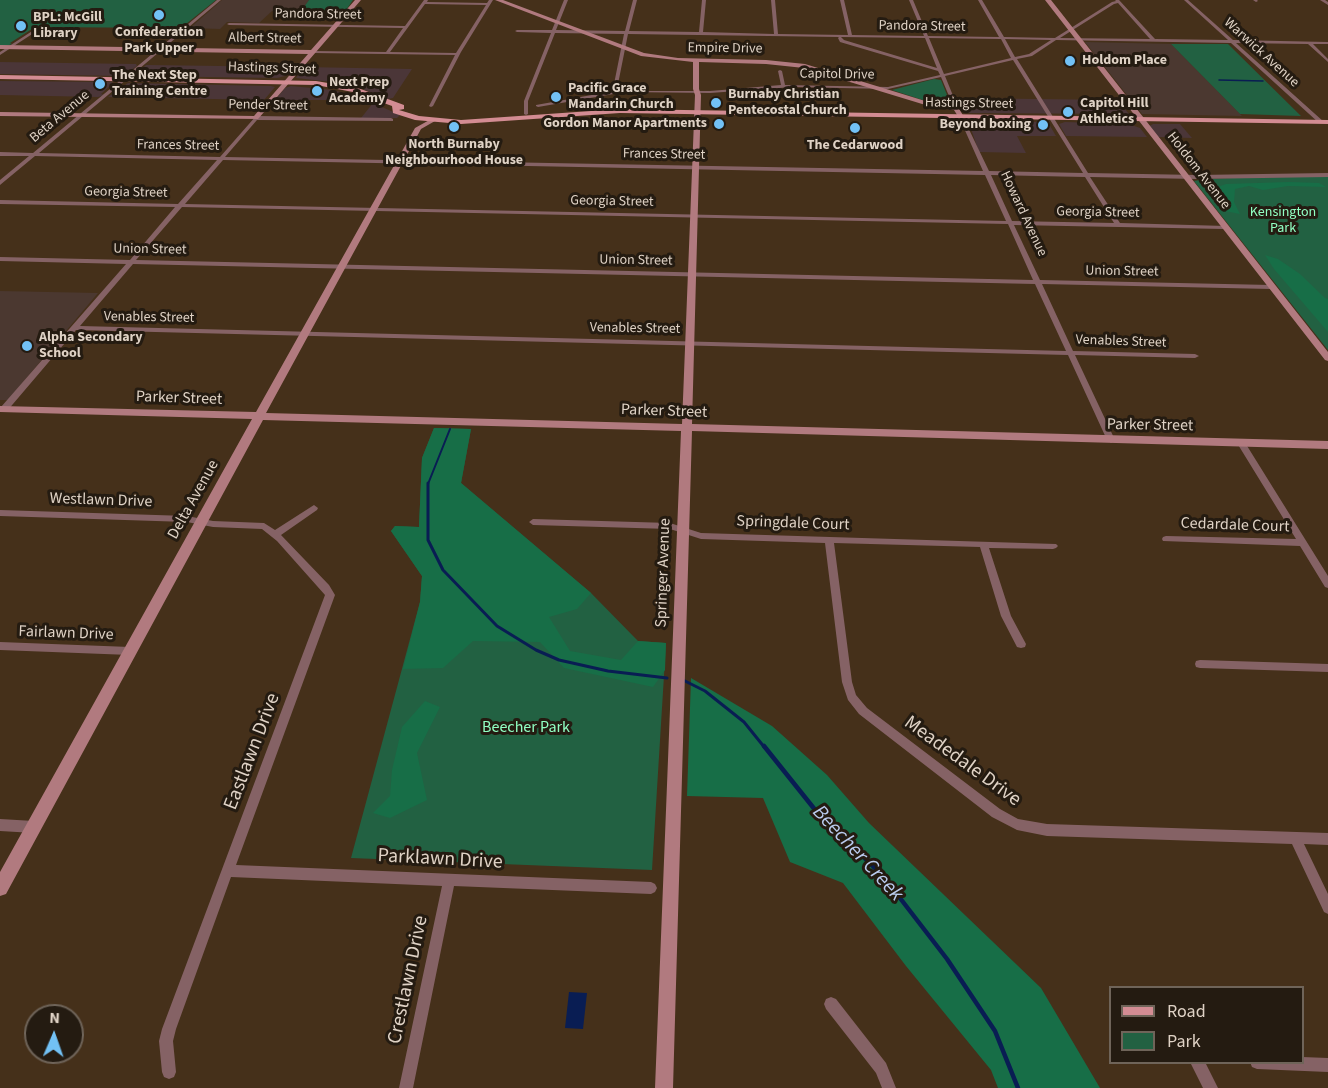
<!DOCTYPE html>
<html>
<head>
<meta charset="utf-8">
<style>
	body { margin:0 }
	#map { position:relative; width:1328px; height:1088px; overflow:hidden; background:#45301a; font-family:"Source Sans 3",sans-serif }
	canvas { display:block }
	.legend { position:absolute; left:1109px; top:986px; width:195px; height:78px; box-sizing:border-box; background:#241b11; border:2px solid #6f6459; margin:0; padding:8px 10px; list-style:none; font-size:18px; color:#dfd2c5 }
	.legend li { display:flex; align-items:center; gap:12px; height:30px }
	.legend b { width:30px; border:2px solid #6f6459 }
	.north { position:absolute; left:24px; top:1004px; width:60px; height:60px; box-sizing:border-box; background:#241b11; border:2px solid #6f6459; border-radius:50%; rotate:2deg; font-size:16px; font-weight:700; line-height:24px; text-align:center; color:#dfd2c5 }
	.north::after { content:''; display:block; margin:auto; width:21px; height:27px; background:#72c1f5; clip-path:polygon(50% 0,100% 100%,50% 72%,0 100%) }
</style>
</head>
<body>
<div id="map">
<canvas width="1328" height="1088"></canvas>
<ul class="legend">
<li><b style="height:8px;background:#d38c93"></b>Road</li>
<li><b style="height:16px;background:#226142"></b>Park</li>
</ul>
<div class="north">N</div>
</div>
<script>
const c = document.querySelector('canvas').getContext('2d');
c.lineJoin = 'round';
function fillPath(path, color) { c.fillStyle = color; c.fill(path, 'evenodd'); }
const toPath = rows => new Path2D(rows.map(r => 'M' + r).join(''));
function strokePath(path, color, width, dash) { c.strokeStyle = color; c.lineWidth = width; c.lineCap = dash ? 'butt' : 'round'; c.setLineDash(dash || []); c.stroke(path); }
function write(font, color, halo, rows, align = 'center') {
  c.font = font + ' "Source Sans 3",sans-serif'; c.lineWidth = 6; c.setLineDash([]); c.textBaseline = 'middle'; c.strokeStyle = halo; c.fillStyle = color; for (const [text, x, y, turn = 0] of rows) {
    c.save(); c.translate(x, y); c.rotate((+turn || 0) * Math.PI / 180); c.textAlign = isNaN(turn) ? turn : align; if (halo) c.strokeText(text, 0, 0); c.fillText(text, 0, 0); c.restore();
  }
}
fillPath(toPath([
	[0,62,136,64,137,66,122,76,0,74],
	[146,65,148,65,294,67,285,76,277,78,134,76],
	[304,67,412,69,393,98,388,99,350,84,296,78],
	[0,81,111,82,117,84,111,85,101,94,104,95,98,97,0,95],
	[128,83,271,86,275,87,264,100,108,97],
	[291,86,333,90,367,100,275,100,285,88],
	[956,98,1118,100,1129,114,968,113,962,111],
	[373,103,400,115,397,118,361,118],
	[974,121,1044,122,1049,124,1056,136,1017,136,1026,153,979,152,969,123],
	[1065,122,1129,124,1140,128,1147,137,1066,136,1059,124],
	[1153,124,1180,124,1192,138,1158,137,1149,126]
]), '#4b3638');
fillPath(toPath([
	[222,0,309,0,301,11,272,11,259,23,227,22,220,29,190,28],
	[1085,42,1171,44,1242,116,1142,114],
	[0,291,98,293,8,400,0,400]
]), '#4b3830');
fillPath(toPath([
	[0,0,216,0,181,28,35,27,10,43,12,44,6,46,0,46],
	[309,0,353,0,344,13,301,11],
	[1171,44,1228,44,1301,116,1240,114],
	[934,79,941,80,951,105,938,105,892,90],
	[1289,176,1328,176,1328,350,1194,181,1205,179],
	[434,428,471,429,461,483,591,593,638,641,666,643,652,870,351,858,420,602,422,576,391,531,395,526,419,527,422,458]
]), '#226142');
fillPath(toPath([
	[1289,182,1319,183,1326,187,1288,186,1263,190,1249,186,1235,189,1234,202,1240,214,1225,211,1209,190,1226,184],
	[1265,255,1278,259,1300,274,1325,298,1328,299,1328,332,1274,269],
	[434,428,471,429,461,483,591,593,577,609,549,617,570,651,621,660,638,641,666,643,665,670,653,687,564,668,540,642,473,641,443,668,403,669,420,602,422,576,391,531,395,526,419,527,422,458],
	[691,678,772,726,827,775,869,823,1041,988,1100,1088,998,1088,991,1070,906,966,843,883,790,862,763,798,687,796],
	[425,701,440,707,417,753,427,800,390,818,373,813,390,796,392,770,402,727]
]), '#176e47');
fillPath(toPath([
	[569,992,587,993,583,1029,565,1028]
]), '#091d53');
strokePath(toPath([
	[1219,80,1263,81]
]), '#091d53', 1.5);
strokePath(toPath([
	[428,484,450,429]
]), '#091d53', 2);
strokePath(toPath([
	[428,483,428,540,443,570,497,626,536,650,559,660,608,671,667,678],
	[683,680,705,691,744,722,765,748]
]), '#091d53', 3);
strokePath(toPath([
	[764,746,816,811,883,876,947,959,995,1031,1018,1088]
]), '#091d53', 4.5);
fillPath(toPath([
	[217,0,221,0,39,153,220,157,256,116,391,118,393,119,393,121,257,120,225,157,983,171,959,117,961,116,963,117,989,171,1083,173,1013,60,945,76,958,108,956,109,954,108,941,77,888,89,793,87,710,93,625,92,538,107,536,106,536,105,614,91,613,89,624,34,555,33,528,101,528,114,526,115,524,114,524,101,551,33,517,32,515,31,517,30,552,30,564,0,568,0,556,30,625,31,633,0,637,0,629,31,699,32,702,0,706,0,703,32,774,34,771,0,775,0,778,34,848,35,840,0,844,0,852,35,924,36,909,0,913,0,928,36,999,37,978,0,982,0,1004,37,1055,38,1112,2,1116,1,1115,0,1119,0,1155,39,1228,40,1184,0,1188,0,1233,40,1328,42,1328,44,1313,44,1328,59,1328,62,1308,44,1236,43,1324,122,1319,123,1231,43,1056,40,1032,56,1017,59,1088,173,1197,175,1328,173,1328,177,1197,179,1090,177,1120,223,1226,226,1226,228,1224,229,1014,225,1040,280,1271,285,1274,287,1271,289,1042,284,1073,351,1195,354,1199,356,1195,358,1075,355,1115,440,1111,443,1107,440,1068,355,76,330,7,411,1,411,0,409,1,407,126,264,0,261,0,257,130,260,175,207,0,204,0,200,178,204,217,160,35,156,0,185,0,180,29,156,0,156,0,152,33,153,217,0],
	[1118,3,1150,39,1060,38,1114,4,1118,3],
	[628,34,839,37,838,38,840,42,938,71,940,75,888,87,785,85,782,71,780,70,778,71,781,85,710,91,619,91,617,89,628,34],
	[841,37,925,38,937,68,844,40,841,37],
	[929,38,1001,39,1011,58,944,74,929,38],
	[1005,39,1051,40,1029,54,1015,57,1005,39],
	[223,160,985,175,1006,221,185,204,223,160],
	[991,175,1085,177,1114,223,1012,221,991,175],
	[182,207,1008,224,1033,280,136,260,182,207],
	[133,264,1035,284,1066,351,80,326,133,264],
	[424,0,428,0,427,2,487,3,489,0,493,0,461,52,433,106,431,107,429,106,455,55,313,53,311,52,313,51,386,52,403,28,229,25,227,24,229,23,405,26,424,0],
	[425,4,486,5,456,53,390,52,425,4],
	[1253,0,1257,0,1258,1,1256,2,1253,0],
	[1320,0,1325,0,1328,2,1328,5,1320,0],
	[40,26,43,27,0,55,0,52,40,26],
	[1241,440,1244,441,1328,576,1328,588,1325,587,1300,546,1163,541,1162,539,1163,537,1166,536,1296,539,1237,443,1241,440],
	[314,505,318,508,317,510,281,535,329,585,335,595,236,865,651,882,655,884,657,888,655,892,651,894,454,886,413,1088,399,1088,442,886,231,877,176,1029,173,1041,176,1072,174,1077,169,1079,164,1077,162,1072,159,1041,162,1029,325,595,277,541,262,529,213,527,187,522,0,516,0,510,187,516,213,521,264,523,275,530,314,505],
	[533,519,670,523,701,533,1056,544,1058,546,1056,548,1053,549,989,548,1011,616,1026,644,1025,647,1021,648,1017,647,1001,616,980,547,834,543,852,682,856,695,867,708,1000,809,1018,819,1047,824,1328,833,1328,845,1304,844,1328,894,1328,914,1324,912,1292,844,1047,836,1017,830,992,817,859,714,848,700,842,682,825,543,701,539,670,529,533,525,529,522,533,519],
	[0,642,130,647,134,648,135,651,134,654,130,655,0,650,0,642],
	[1200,660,1328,664,1328,672,1200,668,1196,667,1195,664,1196,661,1200,660],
	[0,819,34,821,38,823,40,827,38,831,34,833,0,831,0,819],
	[831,997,836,999,886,1063,896,1088,882,1088,876,1073,826,1009,824,1004,826,999,831,997],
	[1302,1057,1328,1058,1328,1072,1257,1069,1252,1067,1250,1062,1302,1062,1302,1057],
	[1190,1062,1205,1062,1218,1088,1203,1088,1190,1062]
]), '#856265');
fillPath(toPath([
	[355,0,361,0,258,119,0,116,0,112,254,116,308,54,0,49,0,45,311,50,355,0],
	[495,0,503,0,644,53,678,58,766,60,805,64,935,104,958,107,964,117,959,118,954,110,932,107,804,68,766,64,699,62,699,89,701,95,692,424,1328,441,1328,449,692,431,673,1088,655,1088,681,431,263,420,6,894,0,896,0,872,252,419,0,412,0,406,256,412,415,128,433,118,435,119,435,121,421,129,266,413,682,424,695,95,693,89,693,62,641,56,495,0],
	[1045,0,1051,0,1328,352,1328,361,1325,360,1045,0]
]), '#b17a7f');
fillPath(toPath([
	[0,75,316,81,358,88,404,105,404,109,399,110,419,116,461,120,620,109,1328,120,1328,124,620,113,461,124,415,120,393,113,392,106,353,92,316,85,0,79,0,75]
]), '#d38c93');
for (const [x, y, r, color] of [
	[159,15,6,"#72c1f5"],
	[21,26,6,"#72c1f5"],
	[1070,61,6,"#72c1f5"],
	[100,84,6,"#72c1f5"],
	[317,91,6,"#72c1f5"],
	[556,97,6,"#72c1f5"],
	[716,103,6,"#72c1f5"],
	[1068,112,6,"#72c1f5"],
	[719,124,6,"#72c1f5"],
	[1043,125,6,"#72c1f5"],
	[454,127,6,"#72c1f5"],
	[855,128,6,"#72c1f5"],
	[27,346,6,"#72c1f5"]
]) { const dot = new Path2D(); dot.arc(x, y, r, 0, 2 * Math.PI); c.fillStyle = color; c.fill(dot); strokePath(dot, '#241b11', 2); }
write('14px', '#dfd2c5', '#241b11', [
	["Pandora Street",318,15,1],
	["Pandora Street",922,27,1],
	["Albert Street",265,39,1],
	["Empire Drive",725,49,1],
	["Warwick Avenue",1261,53,42],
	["Hastings Street",272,69,2],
	["Capitol Drive",837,75,1],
	["Hastings Street",969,104,1],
	["Pender Street",268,106,1],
	["Beta Avenue",60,117,-40],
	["Frances Street",178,146,1],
	["Frances Street",664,155,1],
	["Holdom Avenue",1198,171,52],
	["Georgia Street",126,193,1],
	["Georgia Street",612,202,1],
	["Georgia Street",1098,213,1],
	["Howard Avenue",1023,214,65],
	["Union Street",150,250,1],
	["Union Street",636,261,1],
	["Union Street",1122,272,1],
	["Venables Street",149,318,1],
	["Venables Street",635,329,1],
	["Venables Street",1121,342,2]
]);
write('bold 14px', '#dfd2c5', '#241b11', [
	["BPL: McGill",33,18],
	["Library",33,34],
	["Confederation",159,33,"center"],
	["Park Upper",159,49,"center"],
	["Holdom Place",1082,61],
	["The Next Step",112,76],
	["Training Centre",112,92],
	["Next Prep",329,83],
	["Academy",329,99],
	["Pacific Grace",568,89],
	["Mandarin Church",568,105],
	["Burnaby Christian",728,95],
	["Pentecostal Church",728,111],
	["Capitol Hill",1080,104],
	["Athletics",1080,120],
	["Gordon Manor Apartments",707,124,"right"],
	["Beyond boxing",1031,125,"right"],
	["North Burnaby",454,145,"center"],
	["Neighbourhood House",454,161,"center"],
	["The Cedarwood",855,146,"center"],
	["Alpha Secondary",39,338],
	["School",39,354]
], 'left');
write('14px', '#91ffc3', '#241b11', [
	["Kensington",1283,213],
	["Park",1283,229]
]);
write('16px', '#dfd2c5', '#241b11', [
	["Parker Street",179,399,2],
	["Parker Street",664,412,2],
	["Parker Street",1150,426,1],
	["Delta Avenue",194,500,-61],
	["Westlawn Drive",101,501,2],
	["Springdale Court",793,524,2],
	["Cedardale Court",1235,526,2],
	["Springer Avenue",664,573,-88],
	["Fairlawn Drive",66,634,2]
]);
write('16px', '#91ffc3', '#241b11', [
	["Beecher Park",526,728]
]);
write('20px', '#dfd2c5', '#241b11', [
	["Eastlawn Drive",253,752,-69],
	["Meadedale Drive",962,762,36],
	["Parklawn Drive",440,860,3],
	["Crestlawn Drive",409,980,-78]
]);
write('italic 21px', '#bacbee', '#241b11', [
	["Beecher Creek",857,854,47]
]);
</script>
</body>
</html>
